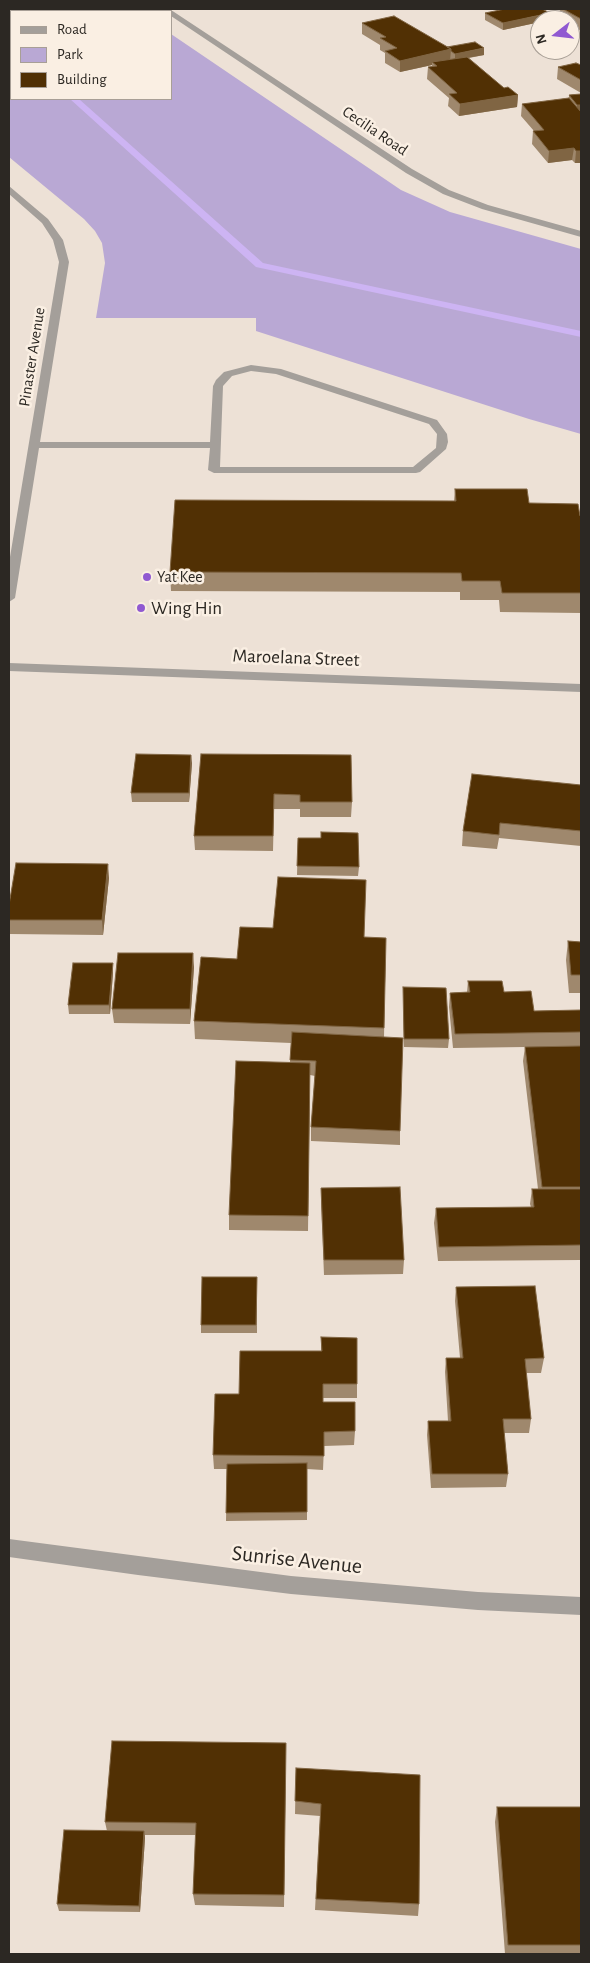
<!DOCTYPE html>
<html>
<head>
<meta charset="utf-8">
<style>
	body { margin:0 }
	#map { position:relative; width:590px; height:1963px; overflow:hidden; background:#ede1d6; font-family:"Alegreya Sans",sans-serif }
	canvas { display:block }
	.frame { position:absolute; inset:0; border:10px solid #2c2823; pointer-events:none }
	.legend { position:absolute; left:10px; top:10px; width:162px; height:90px; box-sizing:border-box; background:#faefe3; border:1px solid #a89f96; margin:0; padding:6px 9px; list-style:none; font-size:15px; color:#2c2823 }
	.legend li { display:flex; align-items:center; gap:10px; height:25px }
	.legend b { width:25px; border:1px solid #a89f96 }
	.north { position:absolute; left:530px; top:10px; width:50px; height:50px; box-sizing:border-box; background:#faefe3; border:1px solid #a89f96; border-radius:50%; rotate:254deg; font-size:14px; font-weight:700; line-height:20px; text-align:center; color:#2c2823 }
	.north::after { content:''; display:block; margin:auto; width:18px; height:22px; background:#9059d1; clip-path:polygon(50% 0,100% 100%,50% 72%,0 100%) }
</style>
</head>
<body>
<div id="map">
<canvas width="590" height="1963"></canvas>
<div class="frame"></div>
<ul class="legend">
<li><b style="height:6px;background:#a49f9a"></b>Road</li>
<li><b style="height:14px;background:#b9a8d4"></b>Park</li>
<li><b style="height:14px;background:#513004"></b>Building</li>
</ul>
<div class="north">N</div>
</div>
<script>
const c = document.querySelector('canvas').getContext('2d');
c.lineJoin = 'round';
function fillPath(path, color) { c.fillStyle = color; c.fill(path, 'evenodd'); }
const toPath = rows => new Path2D(rows.map(r => 'M' + r).join(''));
function strokePath(path, color, width, dash) { c.strokeStyle = color; c.lineWidth = width; c.lineCap = dash ? 'butt' : 'round'; c.setLineDash(dash || []); c.stroke(path); }
function write(font, color, halo, rows, align = 'center') {
  c.font = font + ' "Alegreya Sans",sans-serif'; c.lineWidth = 5; c.setLineDash([]); c.textBaseline = 'middle'; c.strokeStyle = halo; c.fillStyle = color; for (const [text, x, y, turn = 0] of rows) {
    c.save(); c.translate(x, y); c.rotate((+turn || 0) * Math.PI / 180); c.textAlign = isNaN(turn) ? turn : align; if (halo) c.strokeText(text, 0, 0); c.fillText(text, 0, 0); c.restore();
  }
}
fillPath(toPath([
	[9,9,133,9,137,11,11,11,11,99,171,99,171,34,401,190,450,212,581,249,581,434,529,419,256,331,256,318,96,318,105,263,102,243,95,231,84,219,9,157]
]), '#b9a8d4');
fillPath(toPath([
	[9,39,11,39,11,46,9,45,9,39],
	[70,99,79,99,263,263,581,331,581,337,256,267,70,99]
]), '#cdb4f3');
fillPath(toPath([
	[171,10,412,169,449,190,488,205,581,231,581,237,482,209,443,194,406,173,171,16,171,11,168,11,171,10],
	[9,186,48,219,63,240,69,262,40,442,210,442,213,386,216,380,224,372,251,365,281,369,437,420,447,434,448,442,446,449,420,472,416,473,214,473,208,470,210,448,39,448,15,598,9,602,9,563,59,262,53,240,42,223,9,194,9,186],
	[251,371,276,374,429,424,437,434,436,448,413,467,220,467,223,386,232,376,251,371],
	[9,663,581,684,581,692,9,671,9,663],
	[9,1539,291,1576,478,1592,581,1597,581,1615,478,1610,291,1594,138,1575,9,1557,9,1539]
]), '#a49f9a');
fillPath(toPath([
	[560,9,581,9,581,31,570,24,570,20,562,20,559,18],
	[485,13,550,20,540,20,540,22,503,30,485,20],
	[362,23,447,47,484,55,469,58,504,88,518,95,517,107,459,116,448,106,449,98,427,79,428,67,432,67,432,65,400,72,385,63,385,53,380,50,380,45,362,34],
	[581,65,581,93,557,79,558,67],
	[581,94,581,163,575,163,572,160,548,163,532,144,533,131,534,131,521,116,522,104,569,98,569,95],
	[455,489,529,503,581,516,581,613,500,612,499,600,460,600,460,592,171,591,170,572,454,501],
	[201,754,352,802,351,817,300,817,300,809,274,809,273,851,195,850,194,836],
	[192,763,189,802,132,802,131,793],
	[581,785,581,846,499,838,497,849,462,846,463,831],
	[298,838,321,838,359,867,358,876,297,875],
	[109,878,103,935,9,934,9,920],
	[386,938,384,1037,400,1131,400,1145,311,1141,311,1127,315,1076,310,1075,308,1231,229,1230,229,1215,290,1062,291,1043,195,1039,194,1021,237,959],
	[568,941,581,942,581,993,569,993,566,960],
	[194,967,190,1024,114,1023,112,1009],
	[113,972,110,1014,69,1014,68,1005],
	[468,981,504,992,534,1011,581,1010,581,1260,438,1261,434,1223,436,1208,531,1207,530,1204,532,1189,538,1189,523,1061,525,1047,453,1048,449,1007,450,993,467,992],
	[403,987,449,1039,448,1048,404,1047],
	[321,1188,404,1260,403,1274,324,1275,321,1202],
	[257,1277,257,1333,201,1333,201,1325],
	[456,1287,544,1358,541,1373,526,1373,531,1419,529,1433,504,1433,508,1474,506,1487,431,1488,427,1435,428,1421,448,1421,445,1372,446,1358,460,1358,455,1301],
	[321,1337,357,1384,357,1398,323,1398,323,1402,355,1431,354,1445,324,1446,323,1470,307,1469,307,1520,226,1521,227,1469,214,1469,213,1455,239,1394,321,1351],
	[286,1743,284,1907,195,1905,193,1894,196,1835,145,1835,145,1838,140,1912,59,1911,57,1904,107,1831,105,1822],
	[296,1768,419,1904,418,1916,315,1910,320,1816,295,1814],
	[497,1807,581,1807,581,1954,505,1954,495,1822]
]), '#9f886d');
fillPath(toPath([
	[550,13,550,20,540,20,540,22,503,30,503,23],
	[484,48,484,55,455,60,455,54],
	[451,49,450,61,432,62,432,65,400,72,400,61],
	[518,95,517,107,459,116,460,104],
	[577,105,581,105,581,116,576,117],
	[574,148,572,160,548,163,549,151],
	[576,151,581,151,581,163,575,163],
	[191,755,192,763,189,802,189,793],
	[108,864,109,878,103,935,102,920],
	[193,953,194,967,190,1024,190,1009],
	[113,963,113,972,110,1014,109,1005],
	[144,1831,145,1838,140,1912,139,1906]
]), '#806543');
const building = toPath([
	[505,9,542,9,550,13,503,23,485,13,505,9],
	[563,9,581,9,581,19,563,9],
	[394,16,451,49,400,61,385,51,397,48,380,38,386,37,362,23,394,16],
	[475,42,484,48,455,54,451,51,451,49,447,47,475,42],
	[467,57,504,88,508,87,518,95,460,104,449,94,457,93,428,67,437,66,432,62,467,57],
	[576,63,581,65,581,80,558,67,576,63],
	[581,94,581,105,577,105,569,95,581,94],
	[569,98,581,112,581,151,576,151,574,148,549,151,533,131,544,130,522,104,569,98],
	[455,489,527,489,529,503,578,504,580,516,581,516,581,593,502,593,500,581,462,581,461,573,170,572,175,500,456,501,455,489],
	[136,754,191,755,189,793,131,793,136,754],
	[201,754,351,755,352,802,300,802,300,795,274,794,273,836,194,836,201,754],
	[472,774,581,785,581,831,500,823,499,835,463,831,472,774],
	[321,832,358,833,359,867,297,866,298,838,321,838,321,832],
	[16,863,108,864,102,920,9,920,9,905,16,863],
	[278,877,366,880,364,937,386,938,384,1028,194,1021,201,957,237,959,240,927,273,928,278,877],
	[568,941,581,942,581,975,571,975,568,941],
	[118,953,193,953,190,1009,112,1009,118,953],
	[73,963,113,963,109,1005,68,1005,73,963],
	[468,981,502,981,504,992,531,991,534,1011,581,1010,581,1032,455,1034,450,993,470,992,468,981],
	[403,987,446,988,449,1039,404,1039,403,987],
	[292,1032,403,1038,400,1131,311,1127,316,1061,290,1060,292,1032],
	[581,1046,581,1187,542,1187,525,1047,581,1046],
	[236,1061,310,1063,308,1216,229,1215,236,1061],
	[400,1187,404,1260,324,1260,321,1188,400,1187],
	[532,1189,581,1189,581,1245,439,1247,436,1208,534,1207,532,1189],
	[202,1277,257,1277,256,1325,201,1325,202,1277],
	[535,1286,544,1358,525,1359,531,1419,503,1419,508,1474,432,1474,428,1421,451,1421,446,1358,463,1358,456,1287,535,1286],
	[321,1337,357,1338,357,1384,323,1384,323,1402,355,1402,355,1431,324,1432,324,1456,213,1455,215,1394,239,1394,240,1351,322,1351,321,1337],
	[307,1463,307,1512,226,1513,227,1464,307,1463],
	[112,1741,286,1743,284,1895,193,1894,196,1823,105,1822,112,1741],
	[296,1768,420,1775,419,1904,316,1899,321,1804,295,1801,296,1768],
	[497,1807,581,1807,581,1945,508,1945,497,1807],
	[64,1830,144,1831,139,1906,57,1904,64,1830]
]);
fillPath(building, '#513004');
strokePath(building, '#806543', 1);
for (const [x, y, r, color] of [
	[147,577,5,"#9059d1"],
	[141,608,5,"#9059d1"]
]) { const dot = new Path2D(); dot.arc(x, y, r, 0, 2 * Math.PI); c.fillStyle = color; c.fill(dot); strokePath(dot, '#faefe3', 2); }
write('16px', '#2c2823', '#faefe3', [
	["Cecilia Road",375,131,34],
	["Pinaster Avenue",32,357,-81]
]);
write('16px', '#2c2823', '#faefe3', [
	["Yat Kee",157,577]
], 'left');
write('19px', '#2c2823', '#faefe3', [
	["Wing Hin",151,608]
], 'left');
write('19px', '#2c2823', '#faefe3', [
	["Maroelana Street",296,658,2]
]);
write('22px', '#2c2823', '#faefe3', [
	["Sunrise Avenue",297,1560,6]
]);
</script>
</body>
</html>
